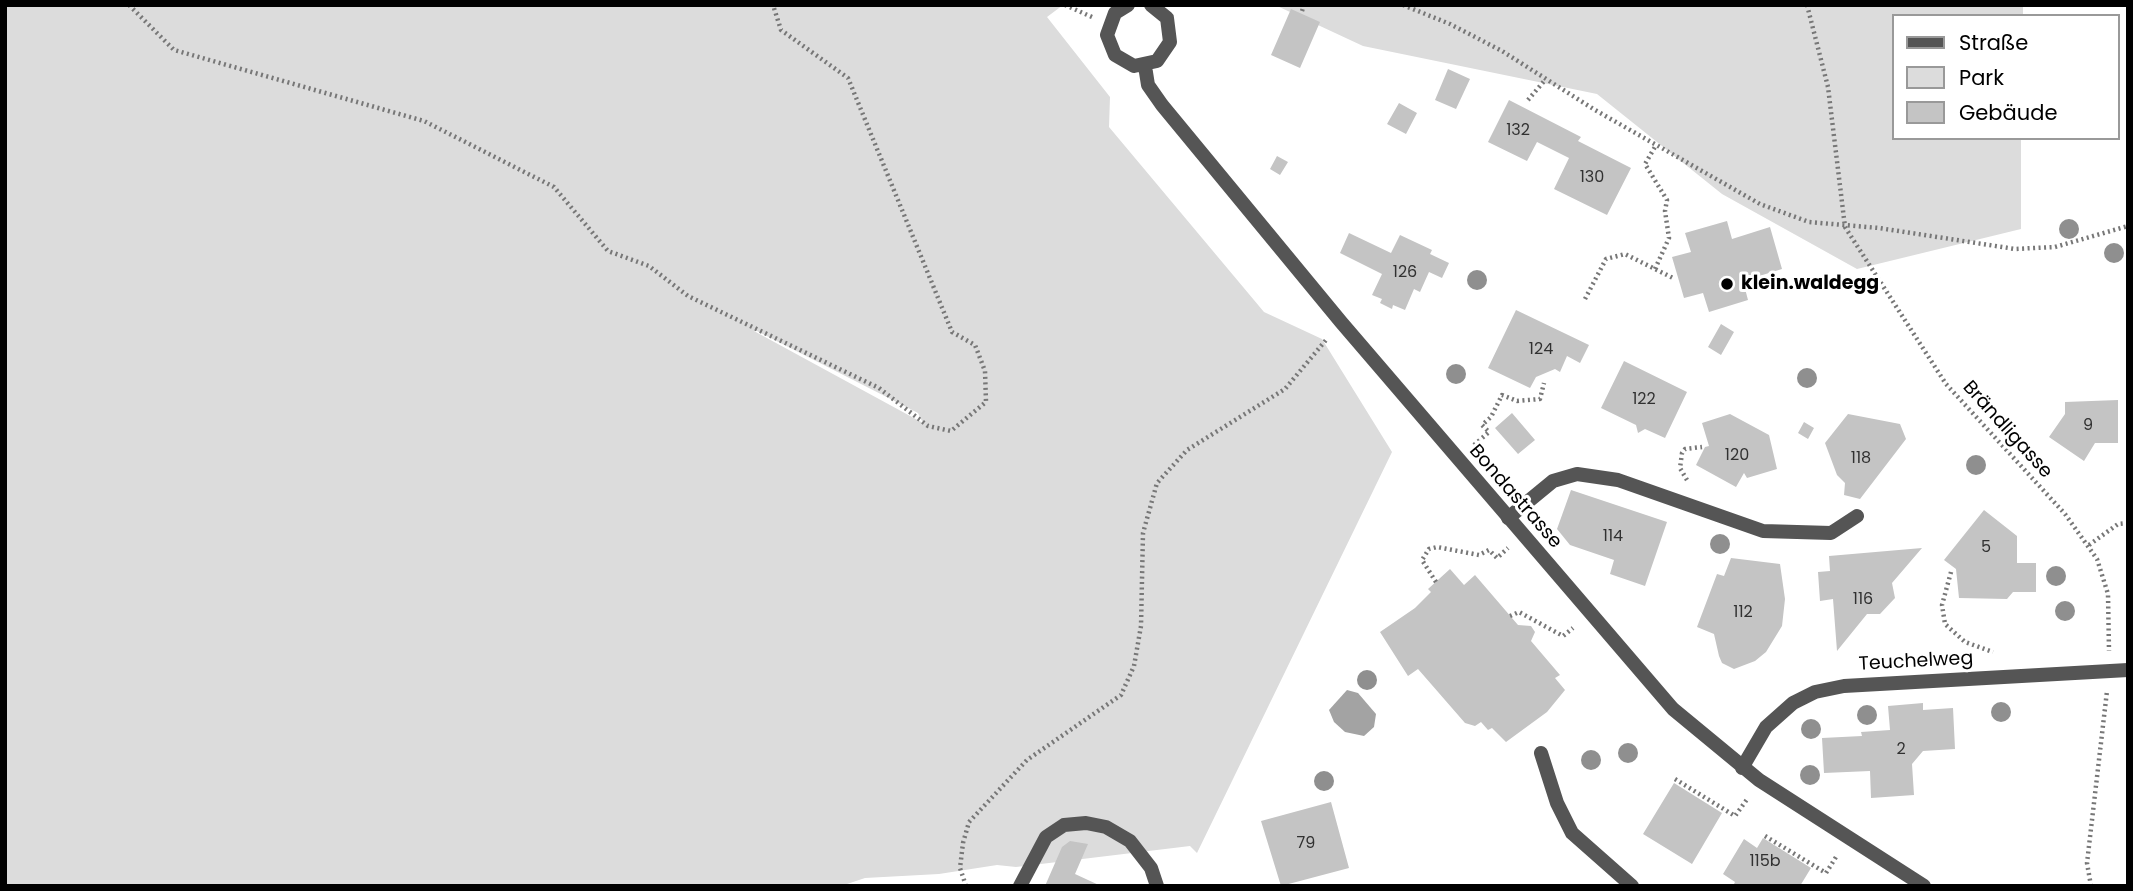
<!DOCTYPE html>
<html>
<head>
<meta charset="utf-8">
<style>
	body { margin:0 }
	#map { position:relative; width:2133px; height:891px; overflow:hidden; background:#fff; font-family:Poppins,sans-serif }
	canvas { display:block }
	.frame { position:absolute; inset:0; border:7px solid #000; pointer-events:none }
	.legend { position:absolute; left:1892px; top:14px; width:228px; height:126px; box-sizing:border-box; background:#fff; border:2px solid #999; margin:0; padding:9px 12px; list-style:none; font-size:21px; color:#000 }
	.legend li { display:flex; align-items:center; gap:14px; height:35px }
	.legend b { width:35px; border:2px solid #999 }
</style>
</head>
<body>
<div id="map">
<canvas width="2133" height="891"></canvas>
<div class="frame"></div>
<ul class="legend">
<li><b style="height:9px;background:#555"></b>Straße</li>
<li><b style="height:19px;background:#dcdcdc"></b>Park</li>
<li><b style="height:19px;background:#c4c4c4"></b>Gebäude</li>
</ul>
</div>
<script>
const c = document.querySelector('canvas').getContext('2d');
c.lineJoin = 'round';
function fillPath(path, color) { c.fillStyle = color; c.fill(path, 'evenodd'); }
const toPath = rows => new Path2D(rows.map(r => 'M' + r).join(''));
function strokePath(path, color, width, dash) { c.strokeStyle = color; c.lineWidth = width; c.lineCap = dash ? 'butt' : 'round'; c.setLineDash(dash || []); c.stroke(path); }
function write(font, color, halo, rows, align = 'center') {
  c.font = font + ' Poppins,sans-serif'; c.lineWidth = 6; c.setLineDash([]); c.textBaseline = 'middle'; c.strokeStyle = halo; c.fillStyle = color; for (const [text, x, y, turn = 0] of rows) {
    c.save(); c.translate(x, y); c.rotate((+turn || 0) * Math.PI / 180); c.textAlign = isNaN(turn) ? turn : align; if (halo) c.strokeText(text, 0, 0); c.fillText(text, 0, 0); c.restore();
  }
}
fillPath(toPath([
	[5,5,1063,5,1047,17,1110,97,1109,127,1264,312,1322,339,1392,452,1197,853,1190,846,1016,867,997,865,939,874,865,878,841,886,5,886],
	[755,330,918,413,923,423,754,331],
	[1275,5,2023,5,2023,16,1893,16,1893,138,2021,138,2021,229,1857,269,1722,194,1597,94,1363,46]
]), '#dcdcdc');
fillPath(toPath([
	[1347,690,1358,693,1376,714,1374,727,1364,736,1345,732,1334,722,1329,710]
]), '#a3a3a3');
fillPath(toPath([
	[1291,9,1320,22,1300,68,1271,55],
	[1448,69,1470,79,1456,109,1435,100],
	[1509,100,1581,137,1578,141,1631,168,1607,215,1554,189,1569,158,1537,142,1527,161,1488,142],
	[1399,103,1417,113,1406,134,1387,124],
	[1277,156,1288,162,1280,175,1270,169],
	[1727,221,1732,239,1770,227,1782,269,1743,281,1748,300,1709,312,1703,293,1684,298,1672,257,1691,252,1685,233],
	[1349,233,1391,253,1400,235,1432,250,1430,254,1449,263,1442,278,1429,272,1420,292,1414,289,1405,310,1393,305,1392,309,1380,303,1382,299,1372,295,1382,274,1340,253],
	[1516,310,1589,345,1580,363,1567,356,1560,372,1555,369,1536,377,1530,388,1488,368],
	[1721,324,1734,332,1721,355,1708,347],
	[1624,361,1687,392,1665,438,1645,429,1638,433,1636,425,1601,408],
	[2118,400,2118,443,2095,443,2084,461,2049,437,2065,414,2065,402],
	[1512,413,1535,440,1518,454,1495,428],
	[1730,414,1769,435,1777,469,1747,478,1744,473,1736,487,1696,465,1705,447,1709,446,1702,423],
	[1848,414,1900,424,1906,439,1860,499,1844,495,1845,483,1837,475,1825,443],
	[1804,422,1814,428,1808,439,1798,433],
	[1571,490,1667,522,1645,586,1610,574,1614,560,1570,545,1557,529],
	[1984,510,2017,536,2017,563,2036,563,2036,592,2013,592,2007,599,1959,598,1956,569,1944,560],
	[1922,548,1892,583,1895,598,1880,614,1867,614,1837,651,1833,599,1820,601,1818,572,1830,571,1829,556],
	[1731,558,1780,564,1785,599,1782,626,1766,652,1755,661,1734,669,1722,663,1719,656,1714,634,1697,627,1717,574,1724,576],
	[1450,569,1464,585,1475,575,1518,625,1531,626,1535,632,1531,641,1560,675,1555,678,1565,690,1547,712,1506,742,1492,728,1488,730,1481,722,1475,726,1465,723,1418,669,1408,676,1380,632,1415,608,1431,592,1428,589],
	[1923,703,1923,710,1953,708,1955,749,1923,751,1912,764,1914,795,1871,798,1870,771,1824,773,1822,738,1862,736,1861,732,1890,730,1888,706],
	[1674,783,1722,813,1692,864,1643,834],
	[1331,802,1349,868,1281,886,1261,821],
	[1763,838,1811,868,1800,886,1733,886,1735,882,1723,874,1744,839,1757,848],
	[1070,841,1088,844,1075,874,1101,886,1045,886,1062,847]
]), '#c4c4c4');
strokePath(toPath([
	[129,5,174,50,424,121,554,187,608,251,649,266,688,296,879,388,928,426,951,431,986,402,985,371,975,345,952,332,848,78,781,30,773,5],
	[1065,5,1092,17],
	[1403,5,1450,24,1502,51,1595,110,1760,204,1809,222,1879,228,2015,249,2055,247,2128,226],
	[1807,5,1828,87,1845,227,1946,384,2065,514,2097,559,2108,594,2109,651],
	[1302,11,1304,5],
	[1528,100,1545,80],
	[1655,269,1669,238,1665,211,1667,200,1645,164,1656,145],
	[1585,299,1606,259,1625,254,1673,278],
	[1474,445,1489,432,1482,425,1491,417,1502,395,1517,401,1540,399,1544,383],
	[1687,480,1680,468,1682,453,1685,449,1702,447],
	[2089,545,2118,524,2128,523],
	[1951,572,1942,605,1945,624,1965,642,1993,652],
	[1436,582,1422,560,1429,549,1437,547,1479,555,1489,550,1497,558,1508,548],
	[1510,616,1519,612,1563,636,1573,628],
	[1675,779,1735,816,1748,798],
	[1765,836,1826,873,1836,857],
	[966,886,960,868,963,843,969,822,1027,760,1121,695,1134,666,1141,626,1143,533,1157,483,1187,450,1285,389,1326,340],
	[2091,886,2087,863,2107,691]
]), '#777', 4.5, [2, 3.5]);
strokePath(toPath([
	[1508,518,1553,481,1577,474,1618,480,1763,531,1831,533,1857,516],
	[1541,753,1557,803,1572,833,1632,886]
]), '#555', 14);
strokePath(toPath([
	[1128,5,1115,13,1107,35,1115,55,1134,66,1157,61,1170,42,1167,18,1151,5],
	[1145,66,1148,85,1162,105,1341,322,1673,709,1759,780,1924,886],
	[1742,768,1766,727,1793,703,1815,692,1844,686,2128,670],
	[1020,886,1046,837,1064,825,1086,823,1106,827,1130,841,1151,868,1157,886]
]), '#555', 14);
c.fillStyle = '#8f8f8f';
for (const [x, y] of [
	[2069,229],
	[2114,253],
	[1477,280],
	[1456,374],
	[1807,378],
	[1976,465],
	[1720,544],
	[2056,576],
	[2065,611],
	[1367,680],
	[2001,712],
	[1867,715],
	[1811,729],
	[1628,753],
	[1591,760],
	[1810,775],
	[1324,781]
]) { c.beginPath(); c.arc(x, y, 10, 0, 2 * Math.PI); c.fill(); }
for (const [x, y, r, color] of [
	[1727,284,7,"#000"]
]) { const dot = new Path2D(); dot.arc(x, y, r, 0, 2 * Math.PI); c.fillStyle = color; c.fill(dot); strokePath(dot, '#fff', 2.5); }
write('16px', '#313131', null, [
	["132",1518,131],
	["130",1592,178],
	["126",1405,273],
	["124",1541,350],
	["122",1644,400],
	["9",2088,426],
	["120",1737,456],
	["118",1861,459],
	["114",1613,537],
	["5",1986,548],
	["116",1863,600],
	["112",1743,613],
	["2",1901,750],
	["79",1306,844],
	["115b",1765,862]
]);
write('bold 19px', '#000', '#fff', [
	["klein.waldegg",1741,284]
], 'left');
write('19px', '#000', '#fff', [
	["Brändligasse",2007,430,48],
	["Bondastrasse",1515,497,49],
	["Teuchelweg",1916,662,-3]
]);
</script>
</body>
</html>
